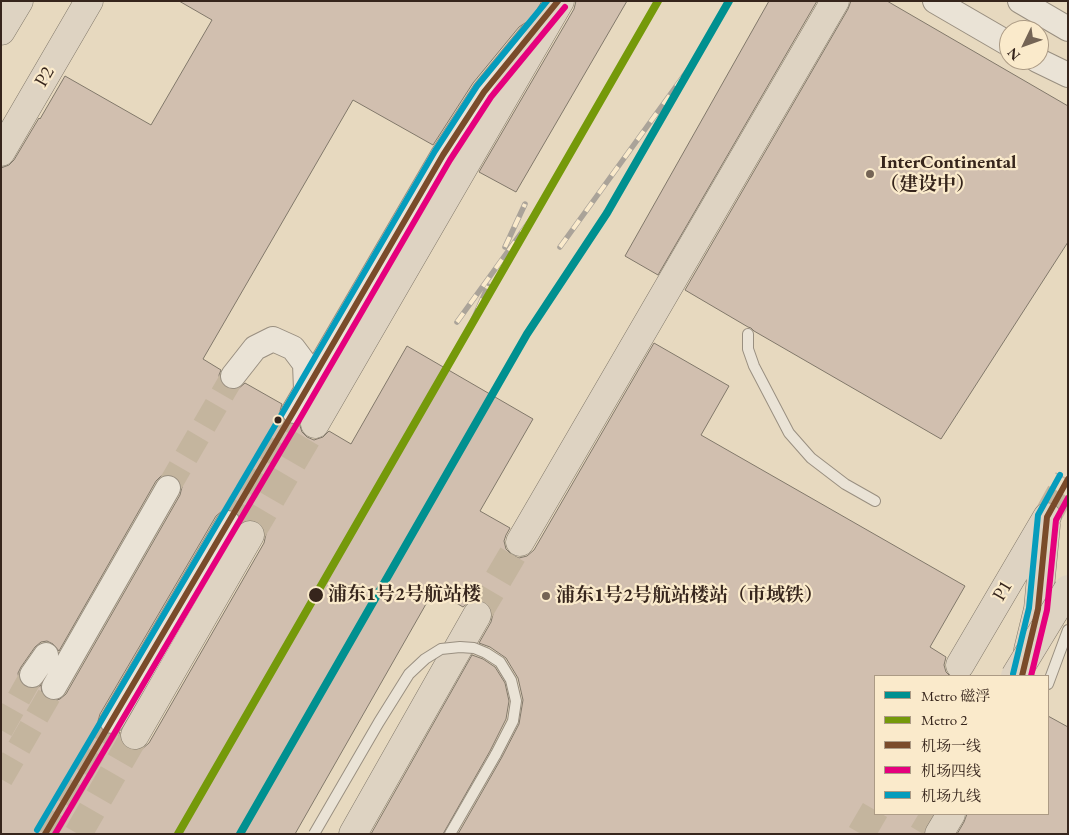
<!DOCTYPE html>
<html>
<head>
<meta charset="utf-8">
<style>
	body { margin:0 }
	#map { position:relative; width:1069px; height:835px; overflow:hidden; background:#e7d9bf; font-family:"EB Garamond","Noto Serif SC",serif }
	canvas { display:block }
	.frame { position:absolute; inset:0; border:2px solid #36251c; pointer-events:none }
	.legend { position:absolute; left:874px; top:675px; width:175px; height:140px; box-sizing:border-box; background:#faeacb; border:1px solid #ac9b85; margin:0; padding:6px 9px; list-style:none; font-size:15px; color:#36251c }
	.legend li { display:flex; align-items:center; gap:10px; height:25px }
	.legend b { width:25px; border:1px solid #ac9b85 }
	.north { position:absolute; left:999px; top:20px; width:50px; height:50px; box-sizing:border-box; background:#faeacb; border:1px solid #ac9b85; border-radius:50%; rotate:228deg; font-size:14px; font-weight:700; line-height:20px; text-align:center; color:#36251c }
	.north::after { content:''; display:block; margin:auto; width:18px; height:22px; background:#746455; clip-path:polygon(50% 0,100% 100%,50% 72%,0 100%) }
</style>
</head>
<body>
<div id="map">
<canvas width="1069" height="835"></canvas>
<div class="frame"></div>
<ul class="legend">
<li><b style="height:6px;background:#009090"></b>Metro 磁浮</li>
<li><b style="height:6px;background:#75990a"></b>Metro 2</li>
<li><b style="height:6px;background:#7a4b2a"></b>机场一线</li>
<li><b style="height:6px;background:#e5007d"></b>机场四线</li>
<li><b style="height:6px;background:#059cbc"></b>机场九线</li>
</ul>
<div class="north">N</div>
</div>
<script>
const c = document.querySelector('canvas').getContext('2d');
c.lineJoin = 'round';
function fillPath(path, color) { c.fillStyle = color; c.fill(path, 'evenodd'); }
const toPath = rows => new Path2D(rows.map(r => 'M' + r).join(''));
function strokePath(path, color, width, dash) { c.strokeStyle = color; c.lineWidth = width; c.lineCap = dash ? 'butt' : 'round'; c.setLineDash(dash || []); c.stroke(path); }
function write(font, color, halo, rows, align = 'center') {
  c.font = font + ' "EB Garamond","Noto Serif SC",serif'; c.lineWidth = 4.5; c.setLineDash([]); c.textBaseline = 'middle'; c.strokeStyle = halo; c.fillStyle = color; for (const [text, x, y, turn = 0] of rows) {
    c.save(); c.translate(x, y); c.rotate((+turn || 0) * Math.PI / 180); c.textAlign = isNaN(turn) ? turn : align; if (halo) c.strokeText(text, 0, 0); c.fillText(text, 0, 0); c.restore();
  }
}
const building = toPath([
	[179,1,542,1,529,23,525,23,519,27,473,83,433,145,353,100,203,359,221,370,219,375,220,381,225,387,231,389,238,389,245,383,282,404,280,411,282,418,288,423,293,425,299,423,302,432,307,437,314,440,323,437,329,431,351,444,407,346,533,419,480,511,510,528,506,535,504,541,506,549,512,555,519,558,527,556,534,550,654,343,729,386,701,435,965,586,930,647,946,657,944,665,946,672,950,676,875,676,875,814,933,814,926,826,923,834,458,834,502,757,519,724,523,700,518,678,506,658,490,647,479,643,491,622,493,614,490,607,484,601,476,599,469,602,463,607,434,590,295,834,1,834,1,168,9,165,14,160,39,118,40,119,65,76,151,125,212,20,179,1],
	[167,474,174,476,180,481,182,487,180,495,66,694,60,699,54,701,47,699,42,694,41,685,37,688,31,689,25,686,19,680,18,673,21,667,35,647,41,642,47,641,53,644,59,651,156,481,161,476,167,474],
	[229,509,235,511,240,516,242,522,249,519,258,522,263,527,266,534,264,543,149,743,142,749,136,751,128,749,121,742,119,736,120,732,111,735,105,733,100,728,98,721,100,714,216,516,222,511,229,509],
	[576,1,627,1,516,192,479,172,574,9,576,1],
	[769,1,817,1,658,275,625,256,769,1],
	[851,1,887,1,1068,106,1068,242,941,439,754,331,751,328,748,327,685,290,848,9,851,1],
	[472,655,483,659,495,667,505,683,509,701,506,719,490,751,443,834,371,834,472,655],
	[1048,716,1068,727,1068,834,957,834,964,822,967,814,1048,814,1048,716]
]);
fillPath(building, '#d1bfaf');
strokePath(building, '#81786a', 1);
strokePath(toPath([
	[168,488,233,376],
	[228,523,294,411],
	[1,730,32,675],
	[1,779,54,687],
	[45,834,112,721]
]), '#c4b59e', 24, [24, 12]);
strokePath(toPath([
	[1047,517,1068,479],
	[861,834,875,810],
	[923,834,935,814]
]), '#c4b59e', 28, [28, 14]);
strokePath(toPath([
	[250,535,315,424],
	[477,615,520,542],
	[78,834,135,735]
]), '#c4b59e', 28, [28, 14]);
const service = toPath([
	[748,334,748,349,754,366,789,433,811,458,845,484,875,501],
	[1048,684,1068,630],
	[450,834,496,754]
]);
const tertiary = toPath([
	[935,1,1009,44],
	[1020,1,1068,29],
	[1037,60,1068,75],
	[233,376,255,348,273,339,293,348,305,364,306,389],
	[294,411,443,155,484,92,530,36],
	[32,675,46,655],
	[54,687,168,488],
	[112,721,228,523]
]);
const primary = toPath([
	[1,31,19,1],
	[1,152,89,1],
	[1028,650,1038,609,1046,525],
	[960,665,1047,517],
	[939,834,951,814]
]);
const trunk = toPath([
	[315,424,560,1],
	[520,542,835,1],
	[135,735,250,535],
	[353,834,477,615]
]);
strokePath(service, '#998f80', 12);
strokePath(tertiary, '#998f80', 26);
strokePath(primary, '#81786a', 29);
strokePath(trunk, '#81786a', 29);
strokePath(service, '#eae3d6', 10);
strokePath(tertiary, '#eae3d6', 24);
strokePath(primary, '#ded3c2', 28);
strokePath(trunk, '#ded3c2', 28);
const rail = toPath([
	[505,247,525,204],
	[560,247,698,56],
	[457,322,537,211],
	[469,329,488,286]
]);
strokePath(rail, '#aaa399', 5.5);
strokePath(rail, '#faeacb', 4, [11]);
const serviceBridge = toPath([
	[314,834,379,722,409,674,425,659,441,649,460,647,474,648,486,653,500,662,511,680,516,701,513,721,496,754]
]);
const primaryBridge = toPath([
	[1015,676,1068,589]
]);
strokePath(serviceBridge, '#998f80', 12, []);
strokePath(primaryBridge, '#81786a', 29, []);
strokePath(serviceBridge, '#eae3d6', 10);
strokePath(primaryBridge, '#ded3c2', 28);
strokePath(toPath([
	[1022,676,1038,609,1047,517,1068,479],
	[45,834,294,411,443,155,484,92,558,1]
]), '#7a4b2a', 6);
strokePath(toPath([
	[1031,676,1047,610,1056,520,1068,498],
	[55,834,302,415,450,160,491,97,565,7]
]), '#e5007d', 6);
strokePath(toPath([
	[1013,674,1029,608,1038,515,1060,475],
	[37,830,286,407,435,151,477,86,547,1]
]), '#059cbc', 6);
strokePath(toPath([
	[240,834,527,334,607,213,729,1]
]), '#009090', 8);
strokePath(toPath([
	[178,834,658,1]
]), '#75990a', 8);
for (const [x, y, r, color] of [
	[870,174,5,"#746455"],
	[278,420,4.5,"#36251c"],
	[316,595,8,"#36251c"],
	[546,596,5,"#746455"]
]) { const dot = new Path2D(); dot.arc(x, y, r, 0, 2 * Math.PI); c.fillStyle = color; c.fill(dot); strokePath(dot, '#faeacb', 2); }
write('19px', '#36251c', '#faeacb', [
	["P2",45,77,-60],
	["P1",1003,591,-60]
]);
write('bold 19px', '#36251c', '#faeacb', [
	["InterContinental",880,163],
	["（建设中）",880,185],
	["浦东1号2号航站楼站（市域铁）",556,596]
], 'left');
write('bold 19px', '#36251c', '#faeacb', [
	["浦东1号2号航站楼",328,595]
], 'left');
</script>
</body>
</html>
